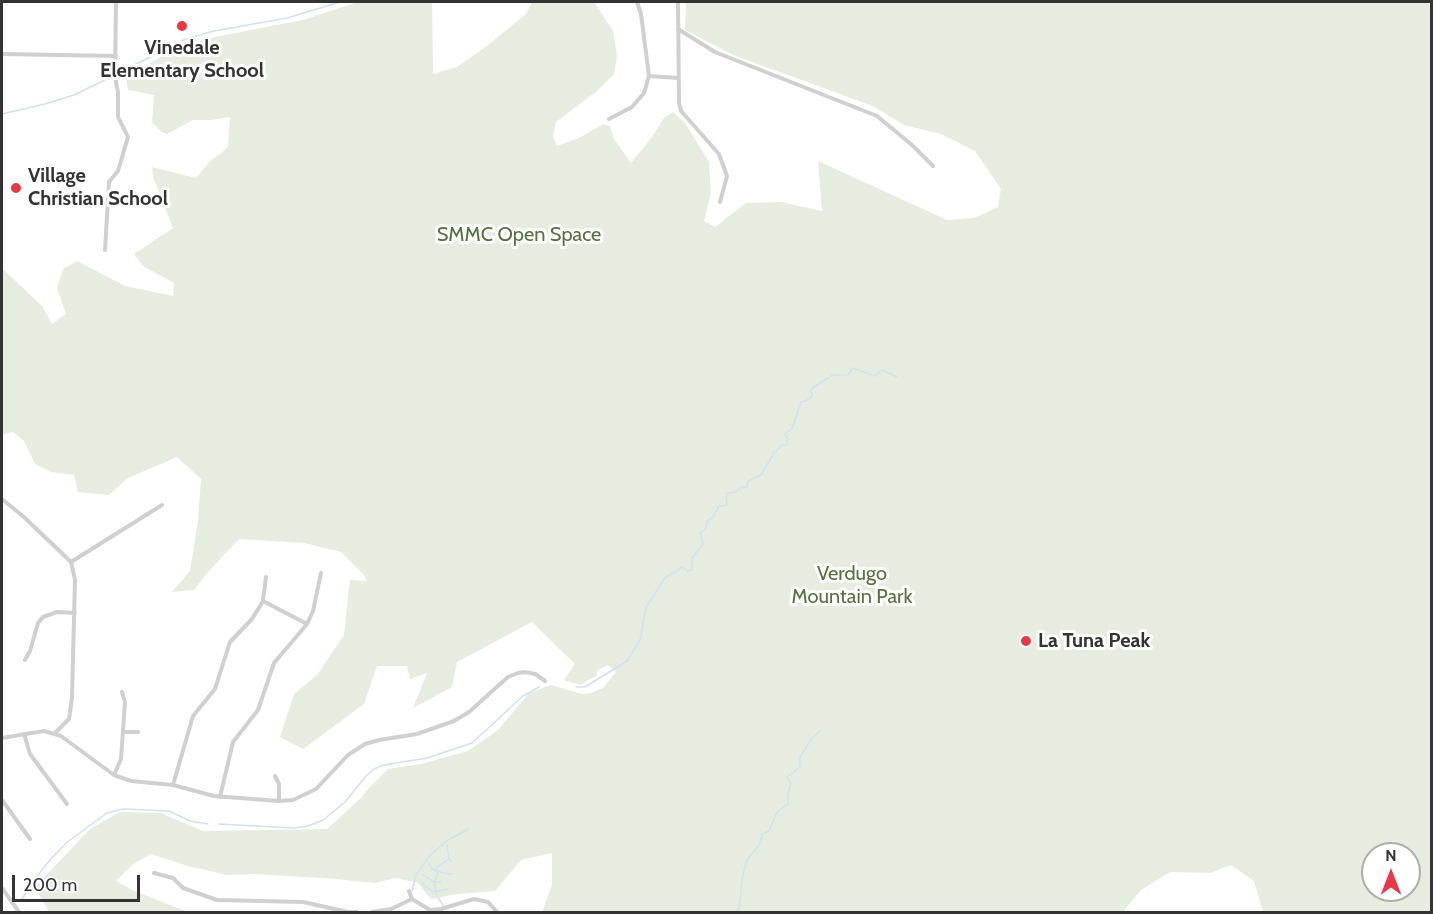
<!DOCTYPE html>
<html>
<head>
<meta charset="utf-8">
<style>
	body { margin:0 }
	#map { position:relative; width:1433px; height:914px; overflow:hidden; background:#fff; font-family:Cabin,sans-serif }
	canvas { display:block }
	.frame { position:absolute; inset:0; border:3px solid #333; pointer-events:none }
	.north { position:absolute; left:1361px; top:842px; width:60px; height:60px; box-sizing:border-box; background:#fff; border:2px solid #adadad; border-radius:50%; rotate:0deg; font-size:16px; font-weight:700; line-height:24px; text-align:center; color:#333 }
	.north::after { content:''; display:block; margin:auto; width:21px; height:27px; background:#e63946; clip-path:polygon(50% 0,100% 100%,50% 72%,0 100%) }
	.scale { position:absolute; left:12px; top:875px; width:128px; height:27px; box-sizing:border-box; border:3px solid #333; border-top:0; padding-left:8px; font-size:18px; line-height:21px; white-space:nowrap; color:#333; -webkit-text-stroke:4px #fff; paint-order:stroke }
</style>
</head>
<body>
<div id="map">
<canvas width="1433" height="914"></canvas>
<div class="frame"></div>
<div class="north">N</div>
<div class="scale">200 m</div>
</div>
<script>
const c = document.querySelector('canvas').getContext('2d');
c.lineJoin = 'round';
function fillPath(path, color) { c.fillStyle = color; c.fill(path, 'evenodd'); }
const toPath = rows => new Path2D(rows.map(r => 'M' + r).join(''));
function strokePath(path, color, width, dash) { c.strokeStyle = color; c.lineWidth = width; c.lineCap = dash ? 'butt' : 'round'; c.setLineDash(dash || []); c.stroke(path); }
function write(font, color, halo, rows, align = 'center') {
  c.font = font + ' Cabin,sans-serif'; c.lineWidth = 6; c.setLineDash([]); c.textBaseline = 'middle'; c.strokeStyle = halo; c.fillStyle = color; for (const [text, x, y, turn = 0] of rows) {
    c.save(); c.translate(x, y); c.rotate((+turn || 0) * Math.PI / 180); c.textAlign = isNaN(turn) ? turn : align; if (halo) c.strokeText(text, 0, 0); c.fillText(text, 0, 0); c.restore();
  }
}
fillPath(toPath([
	[358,2,432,2,433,74,457,67,483,49,526,14,532,2,594,2,613,31,617,56,614,74,597,91,556,122,553,136,557,146,579,138,603,124,610,126,614,139,631,163,652,137,664,118,673,112,685,123,709,162,711,193,704,221,715,227,746,203,781,202,822,211,818,161,947,220,974,218,998,207,1001,189,975,151,941,134,904,125,873,106,733,55,685,30,686,2,1431,2,1431,912,1263,912,1254,881,1231,865,1210,873,1170,872,1141,890,1125,909,1124,912,542,912,552,885,552,853,521,860,495,891,458,894,431,899,418,883,396,878,374,883,337,879,254,874,227,875,188,866,151,854,132,865,116,881,132,890,188,912,49,912,35,887,90,829,120,812,161,813,203,831,327,829,362,797,366,791,388,769,421,764,468,751,498,730,529,693,551,685,582,694,591,693,603,688,616,672,608,665,598,670,596,676,580,685,564,680,575,664,532,622,457,662,452,687,413,708,427,673,410,679,407,666,377,666,364,704,303,749,280,737,294,694,317,675,344,635,350,580,367,581,364,575,341,552,304,543,239,539,208,572,194,590,172,592,190,571,198,521,201,479,177,457,128,478,109,495,78,492,74,475,52,472,35,464,24,441,13,432,2,435,2,268,43,307,52,324,66,314,57,288,63,269,77,261,125,286,173,296,174,283,143,266,134,254,173,228,153,177,152,167,196,178,211,160,224,151,228,146,230,117,211,120,193,120,167,134,160,131,152,122,154,95,128,90,126,76,170,52,190,44,215,37,303,20],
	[1373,854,1409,854,1409,890,1373,890]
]), '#e6ecdf');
strokePath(toPath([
	[117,74,183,40,214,31,287,18,340,2],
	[2,114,45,104,74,95,113,76],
	[576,687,585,687,627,661,640,640,646,607,665,578,682,567,688,571,692,570,692,558,703,544,700,533,706,529,707,521,712,518,719,506,725,506,727,504,726,494,736,492,741,487,747,487,748,481,761,475,774,453,782,445,786,445,788,440,785,434,792,429,801,402,806,401,812,396,811,389,833,375,848,375,853,368,875,376,882,370,897,377],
	[219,824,294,828,308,826,323,820,345,802,366,776,374,769,384,765,427,758,472,743,523,696,539,687],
	[447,845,449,859,452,862],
	[429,863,432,869,443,873,452,874],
	[436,870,437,867,449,859],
	[438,872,434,882,437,896,444,907],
	[422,874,434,882,441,882],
	[422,884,434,892,448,889],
	[412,891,416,875,430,855,448,840,469,829],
	[21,901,33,881,50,860,66,843,107,813,123,809,169,811,190,821,208,824],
	[736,912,739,908,743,874,747,860,760,844,762,834,769,831,777,812,788,804,788,793,791,784,787,777,800,767,800,757,812,738,820,731]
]), '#cfe2ee', 1.5);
strokePath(toPath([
	[678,2,679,103,681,111,719,154,727,176,720,202],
	[678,29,715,52,877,116,912,145,933,166],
	[2,54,116,56],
	[649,76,678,78],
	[609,119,632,107,644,93,649,76,641,14,637,2],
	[105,250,109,182,118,171,128,137,118,117,118,92,115,77,116,2],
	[2,499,25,518,71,562,75,580,72,698,69,719,55,733],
	[71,562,162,505],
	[263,601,307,624],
	[25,660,30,651,38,623,43,617,57,612,75,613],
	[123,732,138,732],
	[24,734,30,754,67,804],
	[2,738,44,731,61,736,114,775,131,781,173,785,214,796,279,801,293,800,316,789,348,755,365,744,379,740,417,734,454,721,469,712,508,677,518,673,525,672,535,674,545,681],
	[114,775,121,759,125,702,122,692],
	[275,776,279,784,279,801],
	[173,785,193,716,215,689,230,642,252,619,263,601,266,577],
	[220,797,233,742,258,710,274,663,307,624,313,611,321,573],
	[2,800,30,839],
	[154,873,173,878,183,888,217,900,303,902,348,912,357,912],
	[2,888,19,912],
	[409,891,412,899,430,910,441,909,474,899,488,902,497,912],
	[372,912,391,909,412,899]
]), '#d0d0d0', 4);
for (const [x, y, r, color] of [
	[182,26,6,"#e63946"],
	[16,188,6,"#e63946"],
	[1026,641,6,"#e63946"]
]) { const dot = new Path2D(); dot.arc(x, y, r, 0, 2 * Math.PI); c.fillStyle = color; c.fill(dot); strokePath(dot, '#fff', 2); }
write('bold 20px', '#333', '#fff', [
	["Vinedale",182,48,"center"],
	["Elementary School",182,71,"center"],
	["Village",28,176],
	["Christian School",28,199],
	["La Tuna Peak",1038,641]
], 'left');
write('20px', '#56703f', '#fff', [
	["SMMC Open Space",519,235],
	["Verdugo",852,574],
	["Mountain Park",852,597]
]);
</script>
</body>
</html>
